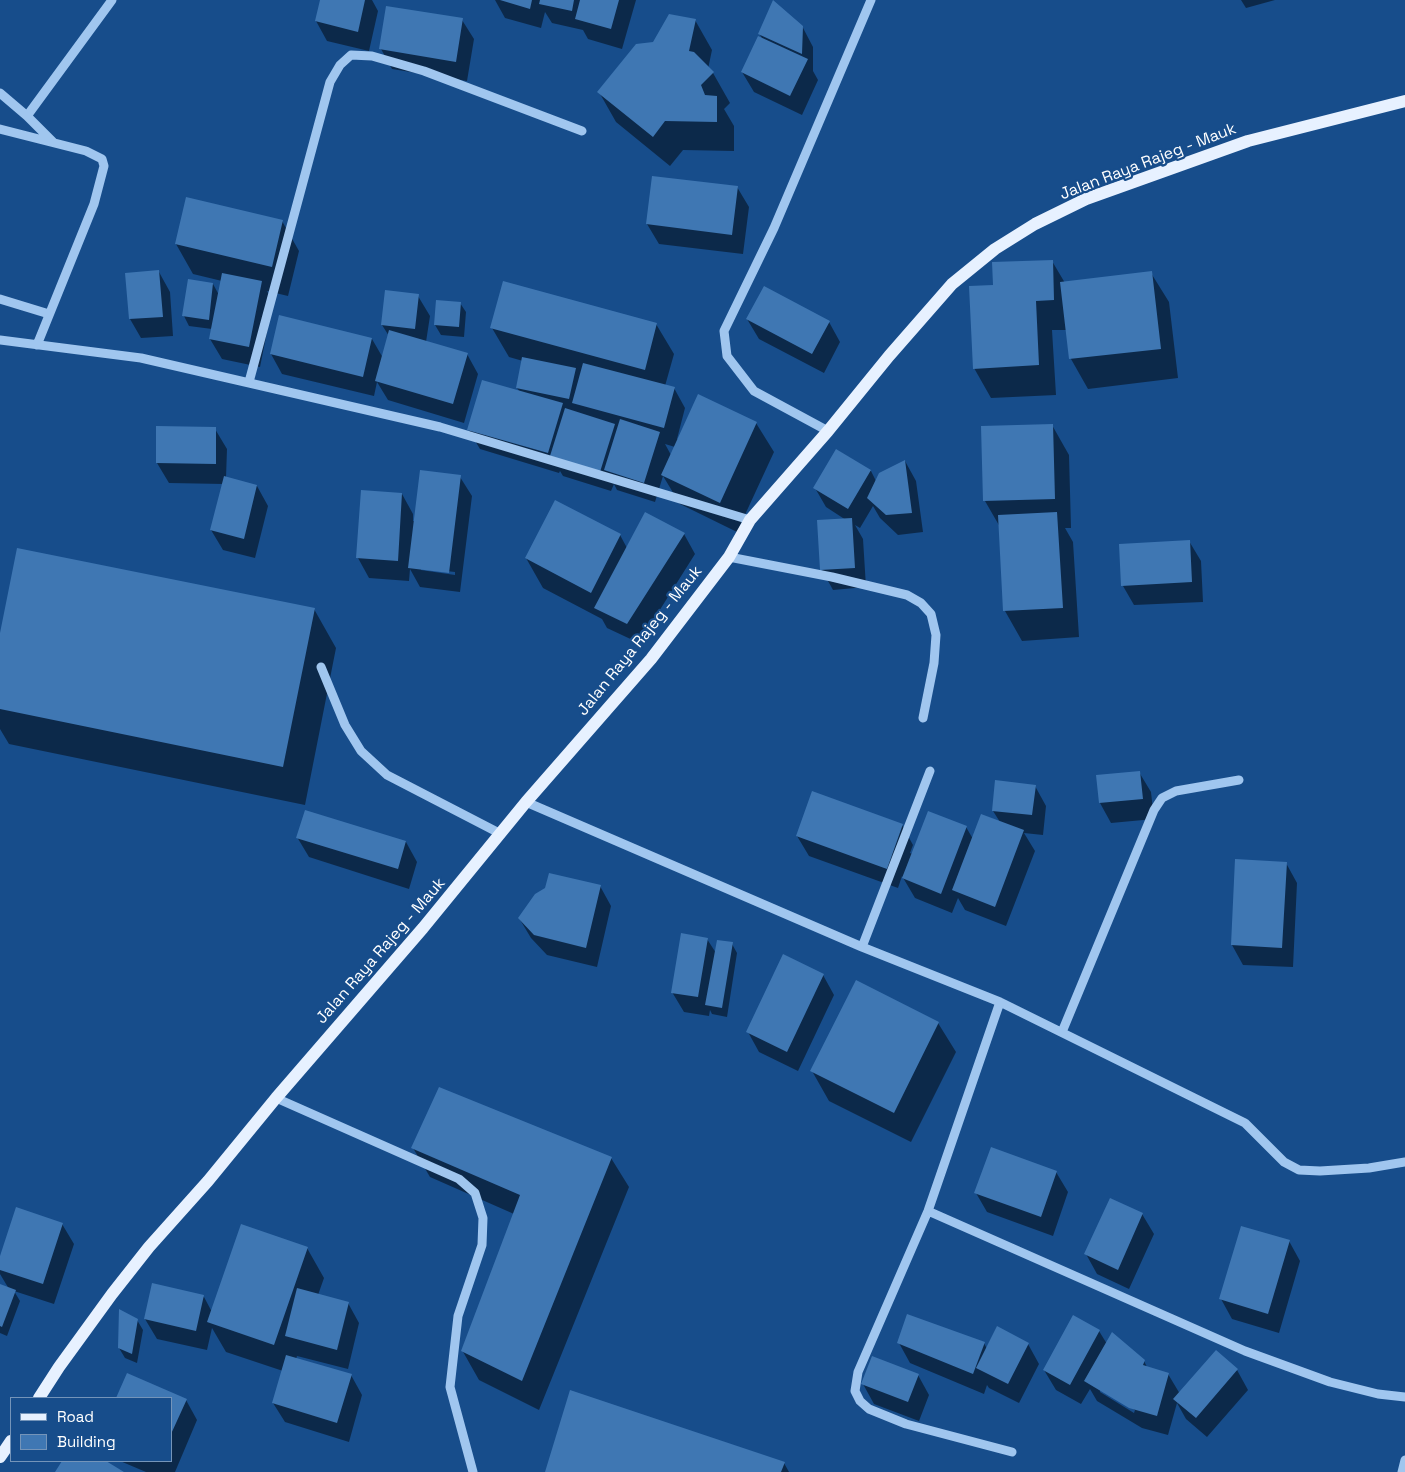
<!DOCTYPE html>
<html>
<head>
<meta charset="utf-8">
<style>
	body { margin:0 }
	#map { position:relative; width:1405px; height:1472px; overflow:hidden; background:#174d8b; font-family:"Space Grotesk",sans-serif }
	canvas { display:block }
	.legend { position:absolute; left:10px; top:1397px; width:162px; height:65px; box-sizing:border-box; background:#174d8b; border:1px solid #7494b9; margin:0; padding:6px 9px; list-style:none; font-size:15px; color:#fff }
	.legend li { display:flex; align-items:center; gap:10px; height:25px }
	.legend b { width:25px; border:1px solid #7494b9 }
</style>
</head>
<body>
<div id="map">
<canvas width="1405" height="1472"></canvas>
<ul class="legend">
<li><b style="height:6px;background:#e7f1ff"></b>Road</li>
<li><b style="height:14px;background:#3f77b3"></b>Building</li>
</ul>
</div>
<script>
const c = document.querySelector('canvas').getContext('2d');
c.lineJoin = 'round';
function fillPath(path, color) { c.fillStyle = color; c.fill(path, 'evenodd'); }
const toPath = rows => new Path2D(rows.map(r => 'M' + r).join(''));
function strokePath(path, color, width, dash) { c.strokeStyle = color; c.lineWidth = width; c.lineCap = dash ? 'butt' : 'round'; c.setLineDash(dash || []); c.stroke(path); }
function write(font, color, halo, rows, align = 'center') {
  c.font = font + ' "Space Grotesk",sans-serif'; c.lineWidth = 4.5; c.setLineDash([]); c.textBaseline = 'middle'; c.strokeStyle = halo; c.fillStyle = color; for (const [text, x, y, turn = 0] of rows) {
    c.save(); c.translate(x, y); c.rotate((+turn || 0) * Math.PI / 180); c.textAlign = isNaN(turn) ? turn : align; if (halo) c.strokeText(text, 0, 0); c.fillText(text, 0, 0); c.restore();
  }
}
fillPath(toPath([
	[321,0,372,0,378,11,369,51,327,41,316,21],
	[495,0,636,0,622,49,588,39,583,30,552,23,545,12,541,28,505,18],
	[1241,0,1275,0,1246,8],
	[462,20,474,39,467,81,392,69,381,49],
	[695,20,712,50,708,69,713,73,730,103,724,109,734,126,734,151,683,150,670,166,616,122,599,92,654,44],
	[802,26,813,47,813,71,818,80,802,115,754,92,742,72,763,40,759,33],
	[737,187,749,207,743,254,659,244,647,224],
	[282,221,299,251,288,296,267,291,273,302,260,367,222,359,210,339,212,329,189,326,184,316,213,284,219,295,222,281,193,274,176,244],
	[1052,261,1065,283,1151,273,1169,302,1178,378,1088,389,1071,359,1067,330,1052,330,1056,395,991,398,974,368,994,286],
	[159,272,170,292,173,336,141,338,130,319],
	[418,296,430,316,426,342,467,354,478,374,464,423,388,400,377,382,374,396,282,374,271,354,372,339,383,358,389,336,382,325],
	[460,303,466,312,464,337,441,335,435,325],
	[747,319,829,322,840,342,824,373,759,339],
	[656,324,674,354,665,386,674,388,685,408,677,439,756,423,774,452,737,532,680,504,663,476,655,502,617,490,614,484,611,491,563,476,560,471,559,473,480,449,468,429,520,392,517,388,523,361,509,357,492,328],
	[665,444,675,447,671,455],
	[1052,425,1069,455,1071,528,1065,528,1073,542,1079,637,1022,641,1005,611,1000,527,985,501],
	[215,429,227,449,226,478,257,486,268,506,255,558,223,550,211,530,224,484,169,483,157,463],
	[837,450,871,471,876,481,905,461,916,481,923,532,898,535,880,518,873,506,860,528,855,525,863,539,866,587,833,590,822,570,846,520,826,507,815,488],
	[460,477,472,496,460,592,420,587,410,569,409,581,369,578,358,558,402,494,413,514,413,521,415,521],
	[421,568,455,572,455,575,421,570],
	[684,534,695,554,639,643,607,628,602,619,543,588,526,558,620,535,627,548],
	[1189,541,1201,561,1203,602,1134,605,1123,586],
	[314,609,336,648,305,805,9,744,0,729,0,639],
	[1139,772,1151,792,1154,819,1111,823,1100,803,1098,776],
	[1035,786,1046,806,1043,835,1024,833,1035,851,1006,926,965,910,958,898,952,913,915,898,902,876,898,888,809,856,797,836,902,825,913,845,910,853,913,854,966,827,973,839,1000,822,993,811],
	[297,837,406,842,417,862,409,889,309,857],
	[1286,863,1297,883,1293,967,1243,965,1232,945],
	[600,886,611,906,597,967,547,955,531,938,519,918],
	[707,939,716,953,732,944,737,953,727,1017,712,1014,710,1010,709,1016,684,1012,672,992],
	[823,975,834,995,798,1071,759,1052,748,1032],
	[938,1023,956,1052,911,1142,829,1101,812,1071],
	[413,1148,611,1158,629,1187,539,1410,479,1380,462,1350,514,1214,430,1177],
	[1056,1172,1068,1192,1053,1236,987,1212,976,1193],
	[1111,1199,1142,1214,1154,1234,1129,1289,1097,1274,1086,1254],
	[62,1224,74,1244,54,1304,14,1291,20,1301,7,1336,0,1333,0,1286,9,1289,0,1274,0,1260],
	[1289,1241,1300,1261,1279,1333,1232,1319,1221,1299],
	[307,1248,324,1278,318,1295,348,1303,359,1323,348,1369,297,1356,296,1359,351,1375,362,1395,349,1442,285,1422,273,1403,283,1371,226,1352,212,1328,207,1350,157,1339,145,1319,204,1297,212,1312],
	[137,1320,143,1330,137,1363,125,1358,119,1348],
	[1099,1331,1107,1344,1144,1361,1147,1367,1168,1374,1180,1394,1237,1370,1248,1390,1207,1437,1186,1419,1177,1403,1168,1435,1142,1428,1097,1401,1090,1389,1081,1404,1056,1390,1044,1370],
	[1100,1390,1135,1410,1134,1413,1100,1392],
	[899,1343,984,1343,987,1349,1028,1344,1039,1364,1019,1403,989,1388,987,1385,984,1394,910,1363],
	[128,1374,186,1400,197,1420,175,1472,146,1472,120,1461,171,1461,171,1398,118,1398],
	[918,1375,929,1395,919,1421,874,1404,863,1384],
	[784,1463,789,1472,546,1472]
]), '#0007');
fillPath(toPath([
	[320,0,365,0,358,32,315,21],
	[500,0,532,0,530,9],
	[540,0,574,0,572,11,539,4],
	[580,0,619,0,611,29,575,19],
	[773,0,803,26,802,54,758,34],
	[386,6,463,18,456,62,379,49],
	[669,14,696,19,689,51,694,52,714,72,701,85,705,95,717,96,717,122,665,121,653,137,597,92,636,44,653,42],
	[758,36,808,59,790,96,741,72],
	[652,176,738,186,732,235,646,224],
	[186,197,283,220,272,267,175,244],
	[1053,260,1054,300,1036,301,1039,365,973,369,969,286,993,285,992,262],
	[159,270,163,317,129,319,125,273],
	[1152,271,1161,349,1069,359,1060,282],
	[222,273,262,281,249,347,209,339],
	[188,279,213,283,209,320,182,316],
	[503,281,657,323,645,370,490,328],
	[764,286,830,321,812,354,746,319],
	[385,290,419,294,415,329,381,325],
	[436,300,461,302,459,327,434,325],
	[279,315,372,338,363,377,270,354],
	[389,330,468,353,453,404,375,381],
	[522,357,576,368,569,399,516,388],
	[583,363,675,387,664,428,572,403],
	[482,380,563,403,548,453,467,430],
	[698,394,757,422,720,503,661,475],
	[565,408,615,424,600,472,550,456],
	[620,419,660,432,644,483,604,470],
	[1053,424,1055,499,983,501,981,426],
	[156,426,216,427,216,464,156,463],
	[836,449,871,470,848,509,813,488],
	[905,460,912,513,886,515,867,498,879,473],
	[420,470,461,475,449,573,408,568],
	[224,476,257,485,244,539,210,530],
	[361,490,402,493,398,561,356,558],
	[555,500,621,534,591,593,525,558],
	[645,512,685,533,627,624,594,608],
	[1057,512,1063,608,1003,611,998,515],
	[852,518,855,568,820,570,817,520],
	[1190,540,1192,582,1121,586,1119,544],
	[17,548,315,608,283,767,0,709,0,633],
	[1140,771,1143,799,1099,803,1096,775],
	[995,780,1036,785,1032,815,992,811],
	[812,791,903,824,887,869,796,836],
	[305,810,406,841,398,869,296,838],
	[928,811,967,826,941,894,902,878],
	[981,814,1024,830,995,907,952,890],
	[1235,859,1287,862,1282,948,1231,945],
	[549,873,601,885,586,948,534,935,518,918,535,894,545,888],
	[681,933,708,938,698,997,671,993],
	[717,940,733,942,722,1008,705,1005],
	[783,954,824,974,787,1052,746,1032],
	[856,980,939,1022,894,1113,810,1071],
	[439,1087,612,1157,522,1381,461,1351,520,1195,411,1148],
	[991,1147,1057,1171,1041,1217,974,1193],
	[1110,1198,1143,1213,1118,1270,1084,1254],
	[16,1207,63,1223,43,1284,0,1270,0,1256],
	[241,1224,308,1247,274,1345,207,1322],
	[1241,1226,1290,1240,1268,1314,1219,1299],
	[152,1283,204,1295,196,1331,144,1319],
	[0,1284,16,1290,2,1327,0,1326],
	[297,1288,349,1302,337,1350,285,1336],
	[119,1309,138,1319,132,1354,118,1348],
	[907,1314,985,1342,973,1374,897,1343],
	[1073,1315,1100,1330,1070,1385,1043,1370],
	[997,1326,1029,1343,1008,1384,976,1368],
	[1112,1332,1145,1360,1143,1365,1169,1373,1157,1416,1129,1408,1084,1381],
	[1216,1350,1238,1369,1196,1418,1173,1399],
	[286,1355,352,1374,337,1423,272,1403],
	[872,1356,919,1374,908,1402,861,1384],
	[127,1373,187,1399,171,1434,171,1398,116,1398],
	[570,1390,785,1462,781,1472,545,1472],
	[62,1461,106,1461,124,1472,55,1472]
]), '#3f77b3');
strokePath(toPath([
	[0,93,27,116,53,142],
	[27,116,112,0],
	[0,129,86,151,102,159,104,166,94,204,37,345],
	[0,299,49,314],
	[0,340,141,358,440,427,750,520],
	[249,382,330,82,340,65,351,55,372,56,424,71,582,131],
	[828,431,754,391,727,356,724,331,774,228,871,0],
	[729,557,832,577,907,595,921,603,931,614,936,635,934,663,923,718],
	[321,667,345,725,361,751,387,775,501,834],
	[526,802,862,947,1000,1002,1245,1123,1284,1162,1299,1170,1320,1171,1369,1168,1405,1162],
	[862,947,930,771],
	[1000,1002,928,1211,858,1372,855,1391,860,1401,869,1409,906,1424,1012,1452],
	[1062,1032,1154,810,1162,798,1176,791,1239,780],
	[276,1098,459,1179,475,1193,483,1218,482,1245,458,1316,450,1387,473,1472],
	[928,1211,1245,1351,1330,1382,1378,1394,1405,1397],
	[1402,1472,1405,1460]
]), '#a0c6ef', 9);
strokePath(toPath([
	[39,1398,59,1367,112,1294,149,1247,208,1181,276,1098,423,928,526,802,651,659,729,557,750,520,828,431,889,356,952,284,995,249,1035,224,1086,199,1248,141,1405,101],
	[0,1457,11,1441]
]), '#e7f1ff', 12);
write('16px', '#fff', '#174d8b', [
	["Jalan Raya Rajeg - Mauk",1148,162,-21],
	["Jalan Raya Rajeg - Mauk",640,641,-51],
	["Jalan Raya Rajeg - Mauk",381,951,-49]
]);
</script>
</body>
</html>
